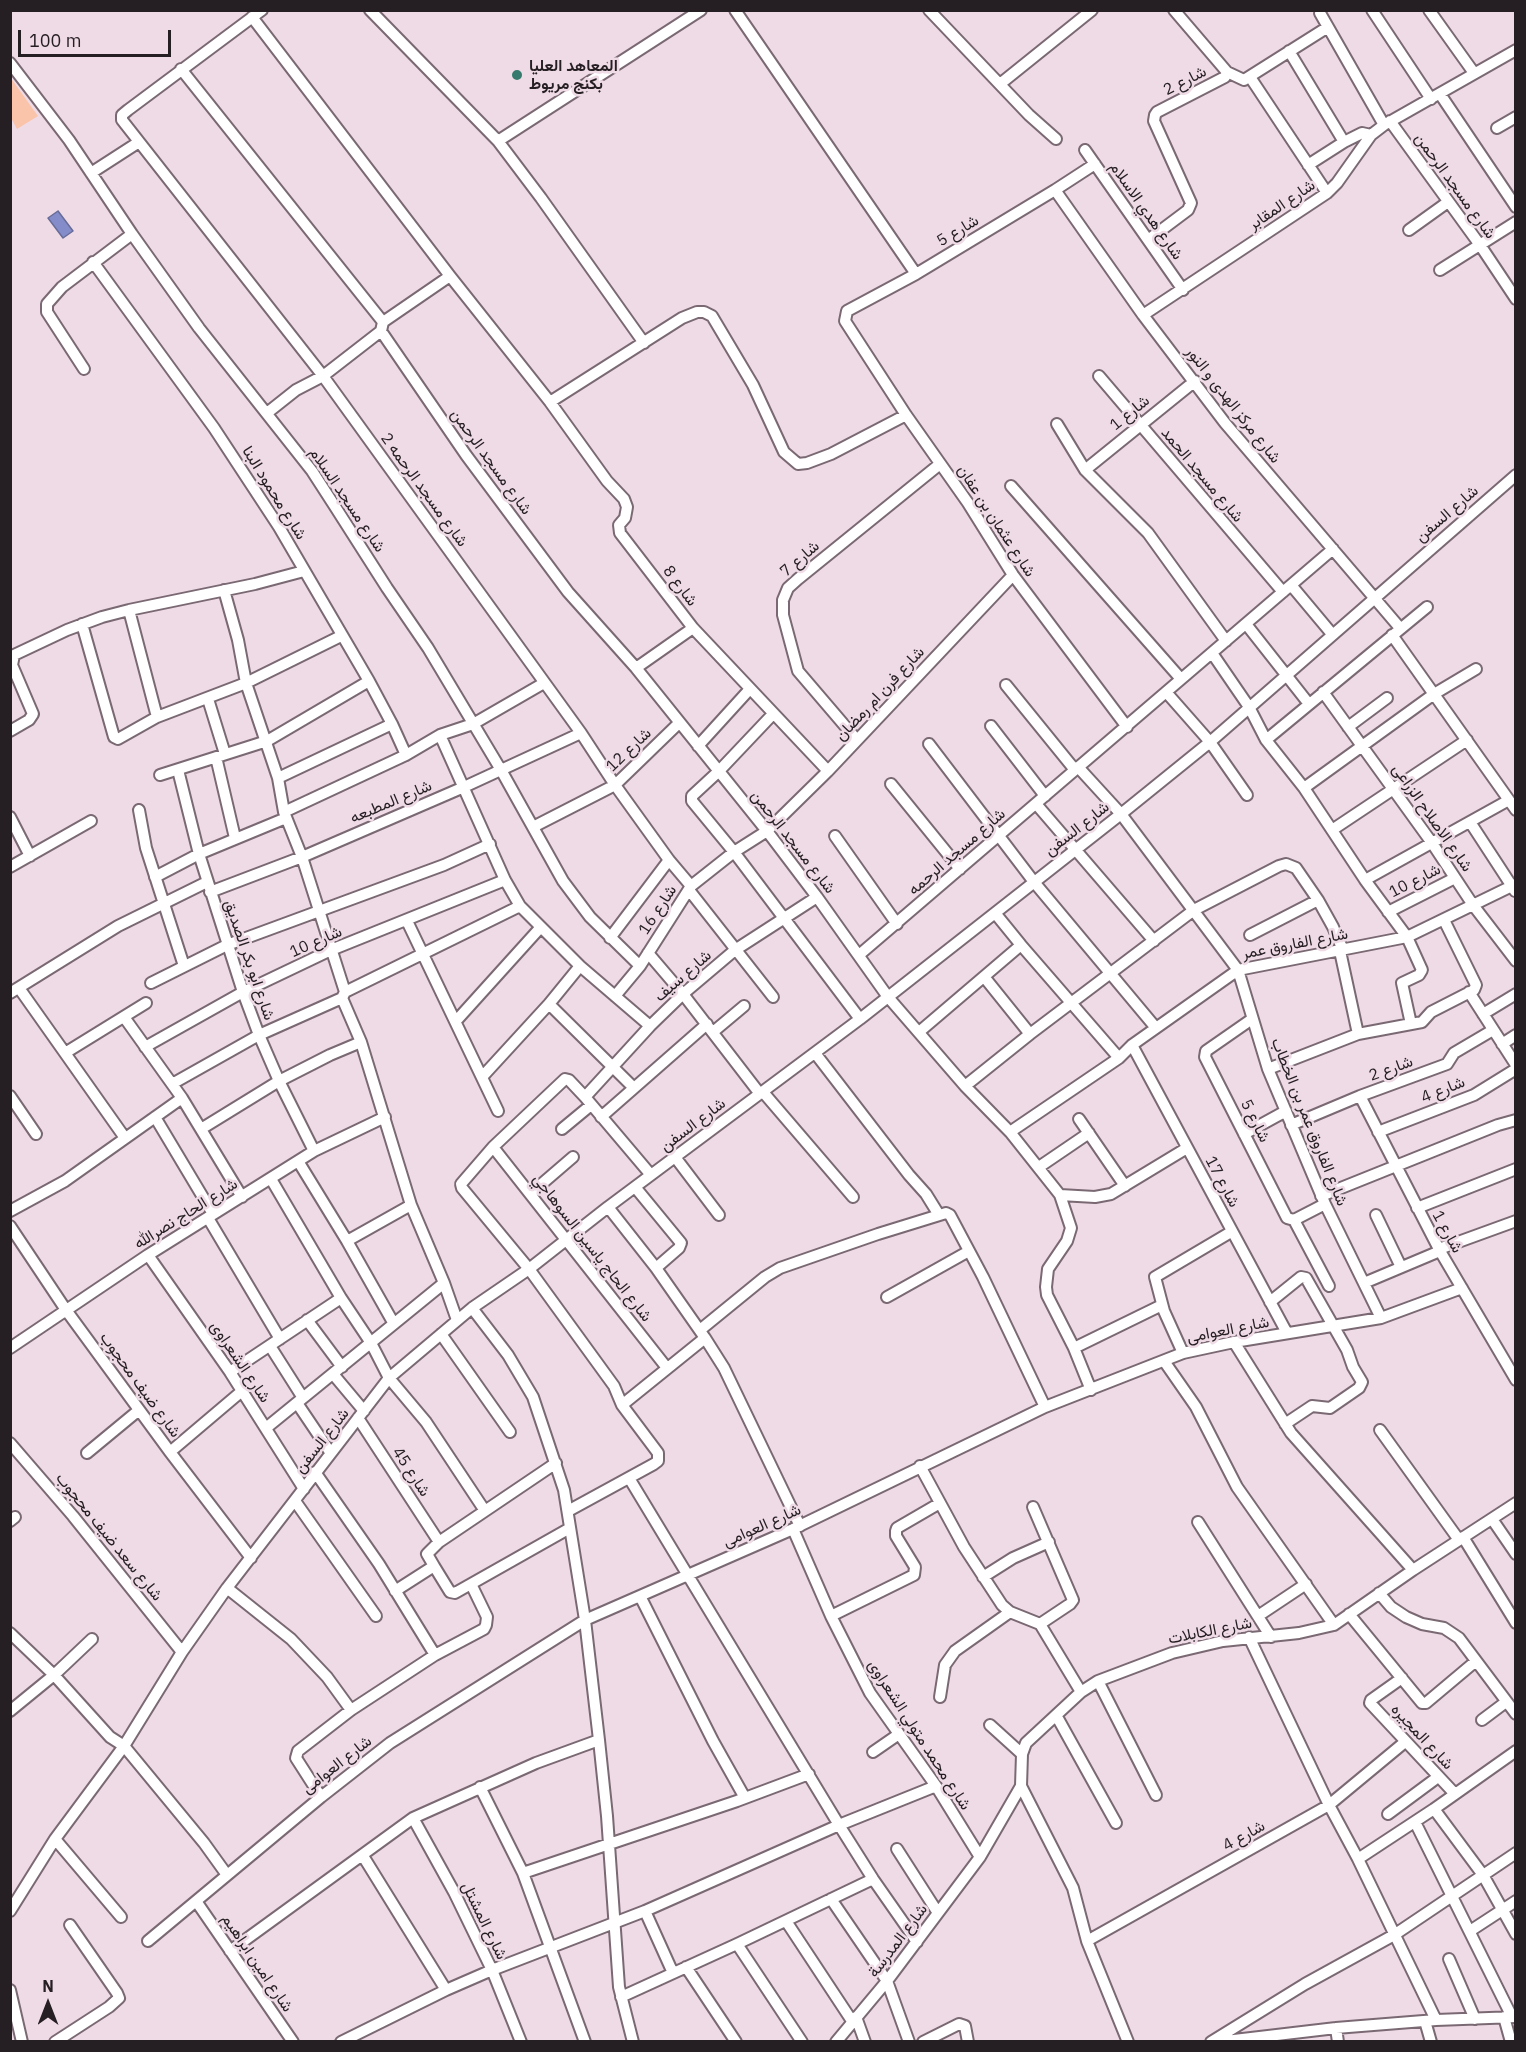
<!DOCTYPE html>
<html>
<head>
<meta charset="utf-8">
<style>
	body { margin:0 }
	#map { position:relative; width:1526px; height:2052px; overflow:hidden; background:#efdbe6; font-family:"IBM Plex Sans",sans-serif }
	canvas { display:block }
	.frame { position:absolute; inset:0; border:12px solid #251e22; pointer-events:none }
	.north { position:absolute; left:18px; top:1974px; width:60px; height:60px; -webkit-text-stroke:4px #efdbe6; paint-order:stroke; rotate:0deg; font-size:16px; font-weight:700; line-height:24px; text-align:center; color:#251e22 }
	.north::after { content:''; display:block; margin:auto; width:21px; height:27px; background:#251e22; clip-path:polygon(50% 0,100% 100%,50% 72%,0 100%) }
	.scale { position:absolute; left:18px; top:30px; width:153px; height:27px; box-sizing:border-box; border:3px solid #251e22; border-top:0; padding-left:8px; font-size:18px; line-height:21px; white-space:nowrap; color:#251e22; -webkit-text-stroke:4px #efdbe6; paint-order:stroke }
</style>
</head>
<body>
<div id="map">
<canvas width="1526" height="2052"></canvas>
<div class="frame"></div>
<div class="north">N</div>
<div class="scale">100 m</div>
</div>
<script>
const c = document.querySelector('canvas').getContext('2d');
c.lineJoin = 'round';
function fillPath(path, color) { c.fillStyle = color; c.fill(path, 'evenodd'); }
const toPath = rows => new Path2D(rows.map(r => 'M' + r).join(''));
function strokePath(path, color, width, dash) { c.strokeStyle = color; c.lineWidth = width; c.lineCap = dash ? 'butt' : 'round'; c.setLineDash(dash || []); c.stroke(path); }
function write(font, color, halo, rows, align = 'center') {
  c.font = font + ' "IBM Plex Sans",Vazirmatn,sans-serif'; c.lineWidth = 5; c.setLineDash([]); c.textBaseline = 'middle'; c.strokeStyle = halo; c.fillStyle = color; for (const [text, x, y, turn = 0] of rows) {
    c.save(); c.translate(x, y); c.rotate((+turn || 0) * Math.PI / 180); c.textAlign = isNaN(turn) ? turn : align; if (halo) c.strokeText(text, 0, 0); c.fillText(text, 0, 0); c.restore();
  }
}
fillPath(toPath([
	[10,77,38,116,17,129,11,118]
]), '#fac4aa');
const water = toPath([
	[58,211,73,231,63,238,48,218,58,211]
]);
fillPath(water, '#848dca');
strokePath(water, '#686c98', 1.5);
const minor = toPath([
	[262,10,128,110,122,115,122,120,323,376,581,733,615,785,669,860,691,886],
	[370,10,498,141,541,198,644,343],
	[735,10,916,274],
	[929,10,1029,115,1056,139],
	[1372,10,1431,99],
	[1429,10,1474,73],
	[1320,13,1384,125],
	[252,17,450,276,550,402,607,481,624,499,627,507,625,518,619,525,620,533,693,628,828,771],
	[1289,51,1344,142],
	[10,63,69,140,132,234,199,328,312,471,334,505,387,588,428,648,501,770,563,881,590,917,640,966],
	[181,69,383,322],
	[1227,72,1244,80,1328,27],
	[1250,77,1327,193],
	[1000,84,1092,10],
	[1440,94,1516,207],
	[1390,121,1480,245,1516,299],
	[1497,128,1516,117],
	[498,141,701,10],
	[1085,150,1183,290],
	[1095,164,1055,190,916,274,847,311,845,321,906,415,968,503,1013,575,1127,727],
	[1308,165,1344,142,1362,133,1371,135],
	[91,173,139,142],
	[1055,190,1143,315,1225,423,1400,628],
	[1409,230,1448,202],
	[1148,240,1188,210,1191,203,1154,121,1155,115,1157,112,1225,77,1227,72,1174,10],
	[93,262,214,428,279,527,369,681,392,724,406,755],
	[1440,270,1516,222],
	[1143,315,1327,193,1337,183,1371,135,1384,125,1516,50],
	[381,331,466,455,568,592,636,668,767,831,817,897,888,997,965,1086,1010,1132,1060,1195,1071,1228,1067,1241,1048,1269,1046,1287,1047,1295,1074,1348,1091,1390],
	[84,369,47,312,47,304,62,287,132,234],
	[1099,376,1283,592],
	[550,402,682,318,697,312,704,312,712,316,753,385,784,452,798,464,807,463,831,454,906,415],
	[267,413,296,390,323,376,381,331,383,322,450,276],
	[1057,424,1085,470,1148,533,1226,641],
	[1085,470,1195,381],
	[1011,486,1181,679],
	[1291,585,1332,634],
	[224,590,238,640,246,683,278,778,284,812,302,857,345,992,342,998,361,1042,411,1205,444,1283,457,1320],
	[129,610,157,717],
	[82,624,114,737,118,739,157,717,246,683,341,636],
	[1246,624,1309,704],
	[1392,635,1516,810],
	[1212,653,1249,707,1266,740,1304,788,1365,880,1407,937,1422,970,1419,975,1402,983,1411,1024],
	[636,668,693,628],
	[1006,685,1075,770],
	[1166,692,1210,742,1247,795],
	[1323,692,1432,843,1473,905,1516,961],
	[208,699,225,754],
	[773,714,719,771,692,796,692,801,734,852,860,1019],
	[991,726,1045,796],
	[1348,727,1387,698],
	[10,731,29,720,33,714,12,665,14,655,67,630,102,617,129,610,255,584,304,571],
	[440,735,505,880,520,906,580,966,650,1026],
	[857,740,798,671,783,615,783,600,788,588,798,579,940,464],
	[1266,740,1427,607],
	[929,744,1034,882,1156,1028],
	[698,746,749,690],
	[216,757,235,838],
	[1078,767,1121,814,1238,970,1268,1069,1325,1204,1381,1318],
	[178,770,199,854,243,992,259,1035,279,1081,314,1151],
	[160,775,267,741,369,681],
	[278,778,392,724],
	[891,784,960,869],
	[1304,788,1434,694,1476,669],
	[1037,805,1154,941],
	[139,810,146,848,184,966],
	[284,812,406,755,440,735,473,724,544,683],
	[10,817,30,856],
	[1470,822,1515,891],
	[533,827,615,785,679,723],
	[1332,830,1467,740],
	[835,836,897,924],
	[10,867,91,821],
	[155,877,199,854,286,818],
	[1365,880,1509,800],
	[689,890,773,997],
	[210,892,302,857,464,787,581,733],
	[1388,912,1455,878],
	[995,913,1021,945,1119,1058],
	[407,921,498,1111],
	[1250,935,1318,900],
	[610,938,669,860],
	[1340,951,1358,1034],
	[648,953,683,994,760,1094],
	[859,955,1333,549],
	[985,978,1030,1034],
	[151,983,227,945,444,865,490,844],
	[19,988,125,1138],
	[345,992,520,906],
	[1469,992,1516,1065],
	[10,993,118,926,207,882],
	[615,996,640,966,691,886,734,852,767,831,828,771,1013,575],
	[549,1004,634,1088],
	[1483,1014,1516,994],
	[124,1017,182,1098,242,1197],
	[1252,1019,1206,1051,1205,1057,1287,1218,1294,1220,1325,1204],
	[456,1021,540,928],
	[713,1032,744,1006],
	[919,1032,1021,945],
	[1502,1044,1516,1035],
	[1132,1045,1287,1333],
	[145,1047,243,992,331,950,505,880],
	[65,1053,146,1003],
	[815,1053,909,1175,926,1194,939,1215],
	[1268,1069,1358,1034,1422,1022,1431,1012,1474,990,1476,985,1444,920],
	[482,1077,549,1004,580,966],
	[172,1084,259,1035,342,998],
	[965,1086,1030,1034,1194,910,1279,866,1286,864,1296,868,1318,900,1333,927,1343,950],
	[763,1092,853,1197],
	[10,1096,36,1134],
	[1360,1096,1440,1251,1516,1380],
	[585,1097,650,1026,683,994,735,950,817,897],
	[155,1117,213,1214],
	[601,1117,707,1024],
	[1079,1119,1125,1186],
	[1291,1125,1360,1096,1447,1064,1454,1053,1493,1030],
	[201,1129,279,1081,330,1055,361,1042],
	[562,1129,591,1105],
	[1010,1132,1119,1058,1132,1045,1238,970,1407,937,1516,884],
	[1378,1132,1474,1095,1516,1069],
	[1244,1134,1286,1111],
	[493,1147,667,1368],
	[675,1157,719,1215],
	[298,1161,347,1241,394,1324],
	[1039,1167,1089,1133],
	[271,1179,341,1298,371,1343,389,1378,426,1422,485,1511],
	[635,1187,681,1243,679,1248,656,1268],
	[530,1194,573,1157],
	[1060,1195,1095,1197,1111,1194,1187,1148],
	[1321,1196,1498,1125,1516,1120],
	[608,1207,656,1268,705,1338,724,1368,800,1526],
	[1417,1208,1516,1169],
	[10,1211,65,1181,182,1098],
	[1376,1215,1401,1267],
	[208,1218,280,1339],
	[1294,1220,1329,1286],
	[10,1226,66,1310,170,1452,251,1558],
	[347,1241,411,1205],
	[1439,1249,1516,1221],
	[148,1255,230,1372,304,1489],
	[1364,1283,1440,1251],
	[887,1297,969,1251],
	[1270,1302,1301,1277,1306,1278,1347,1350,1353,1367,1362,1382,1359,1388,1330,1408,1312,1406,1285,1424],
	[472,1308,508,1355,533,1397,564,1490,585,1620,599,1740,607,1816,619,1987,633,2042],
	[307,1320,342,1367],
	[700,1330,765,1277,780,1268,878,1234,946,1213,950,1215,983,1277,1045,1407],
	[441,1334,510,1432],
	[1234,1342,1291,1433,1413,1570],
	[270,1346,303,1398],
	[10,1348,148,1255,314,1151,385,1117],
	[1074,1348,1162,1305],
	[1183,1353,1164,1311,1155,1277,1231,1232],
	[1164,1361,1196,1407,1237,1487,1334,1625],
	[230,1372,341,1298],
	[333,1374,364,1411],
	[297,1403,330,1452],
	[622,1405,705,1338],
	[358,1418,439,1542],
	[266,1428,444,1283],
	[1380,1430,1459,1540],
	[10,1443,73,1516,182,1652],
	[170,1452,242,1391],
	[87,1453,139,1410],
	[920,1466,964,1547,1002,1605,1010,1612,1040,1624,1081,1692],
	[315,1472,379,1564,435,1655],
	[629,1478,839,1825,873,1879,917,1942],
	[295,1501,376,1616],
	[1033,1507,1073,1600,1070,1604,1040,1624],
	[568,1511,654,1464,658,1461,658,1453,622,1405,614,1386,529,1269,462,1188,461,1184,493,1147,565,1079,569,1080,585,1097,651,1175],
	[1492,1519,1516,1554],
	[10,1521,15,1517],
	[1198,1522,1271,1637],
	[793,1529,831,1616,870,1693,936,1786,980,1857],
	[1463,1537,1516,1623],
	[434,1566,427,1554,439,1542,556,1463],
	[983,1577,1013,1558,1049,1542],
	[227,1588,291,1639,327,1677,351,1710],
	[395,1591,434,1566,450,1592,455,1593,570,1528],
	[1379,1593,1391,1607,1406,1617,1422,1624,1444,1628,1459,1638,1516,1714],
	[640,1596,713,1741,745,1798],
	[1349,1614,1422,1703,1426,1703,1476,1661],
	[831,1616,914,1575,915,1567,896,1536,896,1531,897,1528,940,1503],
	[1258,1616,1306,1584],
	[10,1633,54,1675,110,1737,124,1746,204,1843,227,1875],
	[1249,1637,1329,1805,1358,1859,1436,2020],
	[1402,1678,1371,1700,1370,1703,1455,1794],
	[1098,1681,1156,1795],
	[940,1697,945,1665,955,1651,1010,1612],
	[10,1711,54,1675,92,1639],
	[1056,1715,1116,1823],
	[1482,1720,1506,1702],
	[990,1725,1022,1754],
	[873,1752,899,1734],
	[1021,1786,1073,1888,1087,1941,1128,2042],
	[480,1787,523,1873,585,2042],
	[321,1797,296,1758,298,1751,351,1710,435,1655,484,1629,486,1625,487,1617,471,1584],
	[1434,1809,1483,1875,1516,1934],
	[1388,1814,1438,1777],
	[413,1818,454,1892,492,1970,521,2042],
	[1415,1822,1512,2017],
	[55,1839,121,1917],
	[897,1849,938,1913],
	[363,1856,446,1990],
	[1358,1859,1434,1809,1516,1751],
	[523,1873,737,1801,809,1774],
	[831,1899,887,1981,909,2042],
	[196,1901,293,2042],
	[10,1911,55,1839,124,1746,182,1652,227,1588,389,1378,472,1308,529,1269,608,1207,860,1019,1121,814,1210,742,1516,475],
	[645,1911,673,1973],
	[786,1921,852,2021],
	[1470,1931,1516,1901],
	[148,1941,321,1797,390,1743,585,1620,793,1529,1045,1407,1183,1353,1234,1342,1381,1318,1462,1288],
	[1087,1941,1329,1805,1405,1742],
	[737,1944,802,2042],
	[230,1951,413,1818,536,1763,599,1740],
	[1449,1959,1475,2019],
	[686,1967,736,2042],
	[10,1990,22,2042],
	[621,1997,737,1944,873,1879],
	[856,2017,865,2042],
	[1504,2017,1511,2042],
	[1425,2021,1431,2042],
	[1336,2028,1338,2042],
	[55,2042,109,2007,119,1998,117,1993,70,1925],
	[341,2042,446,1990,492,1970,645,1911,839,1825,936,1786],
	[836,2042,887,1981,980,1857,1021,1786,1022,1754,1026,1743,1081,1692,1098,1681,1172,1653,1223,1641,1299,1633,1334,1625,1413,1570,1516,1503],
	[923,2042,959,2024,965,2026,968,2042],
	[1211,2042,1305,1984,1394,1935,1516,1853],
	[1217,2042,1336,2028,1436,2020,1516,2017]
]);
strokePath(minor, '#7a6973', 14);
strokePath(minor, '#fff', 10);
for (const [x, y, r, color] of [
	[517,75,6,"#367a6d"]
]) { const dot = new Path2D(); dot.arc(x, y, r, 0, 2 * Math.PI); c.fillStyle = color; c.fill(dot); strokePath(dot, '#efdbe6', 2); }
write('bold 16px', '#251e22', '#efdbe6', [
	["المعاهد العليا",529,66],
	["بكنج مريوط",529,84]
], 'left');
write('16px', '#251e22', '#efdbe6', [
	["شارع 2",1185,81,-27],
	["شارع مسجد الرحمن",1455,186,54],
	["شارع المقابر",1282,205,-34],
	["شارع هدي الاسلام",1146,211,55],
	["شارع 5",958,231,-31],
	["شارع مركز الهدى و النور",1233,405,52],
	["شارع 1",1130,413,-39],
	["شارع مسجد الرحمن",491,462,54],
	["شارع مسجد الحمد",1202,475,50],
	["شارع مسجد الرحمه 2",424,490,54],
	["شارع محمود البنا",274,493,58],
	["شارع مسجد السلام",347,500,56],
	["شارع السفن",1447,514,-41],
	["شارع عثمان بن عفان",996,521,57],
	["شارع 7",800,559,-41],
	["شارع 8",680,586,53],
	["شارع فرن ام رمضان",880,694,-47],
	["شارع 12",629,750,-44],
	["شارع المطبعه",391,802,-23],
	["شارع الاصلاح الزراعى",1432,818,55],
	["شارع السفن",1077,829,-38],
	["شارع مسجد الرحمن",793,842,52],
	["شارع مسجد الرحمه",957,852,-41],
	["شارع 10",1415,881,-27],
	["شارع 16",658,910,-57],
	["شارع 10",316,942,-24],
	["شارع الفاروق عمر",1295,944,-11],
	["شارع ابو بكر الصديق",249,960,71],
	["شارع سيف",683,976,-41],
	["شارع 2",1391,1069,-20],
	["شارع 4",1443,1090,-22],
	["شارع 5",1255,1121,63],
	["شارع الفاروق عمر بن الخطاب",1309,1122,68],
	["شارع السفن",693,1125,-37],
	["شارع 17",1222,1182,62],
	["شارع الحاج نصرالله",186,1214,-32],
	["شارع 1",1447,1232,61],
	["شارع الحاج ياسين السوهاجي",592,1248,52],
	["شارع العوامى",1228,1330,-11],
	["شارع الشعراوى",240,1362,56],
	["شارع ضيف محجوب",140,1385,54],
	["شارع السفن",322,1441,-52],
	["شارع 45",411,1472,57],
	["شارع العوامى",762,1526,-24],
	["شارع سعد ضيف محجوب",109,1537,51],
	["شارع الكابلات",1210,1631,-11],
	["شارع محمد متولي الشعراوى",919,1735,57],
	["شارع المجيره",1422,1737,47],
	["شارع العوامى",337,1765,-38],
	["شارع 4",1244,1836,-29],
	["شارع المشتل",484,1921,64],
	["شارع المدرسة",898,1941,-53],
	["شارع امين ابراهيم",257,1963,56]
]);
</script>
</body>
</html>
